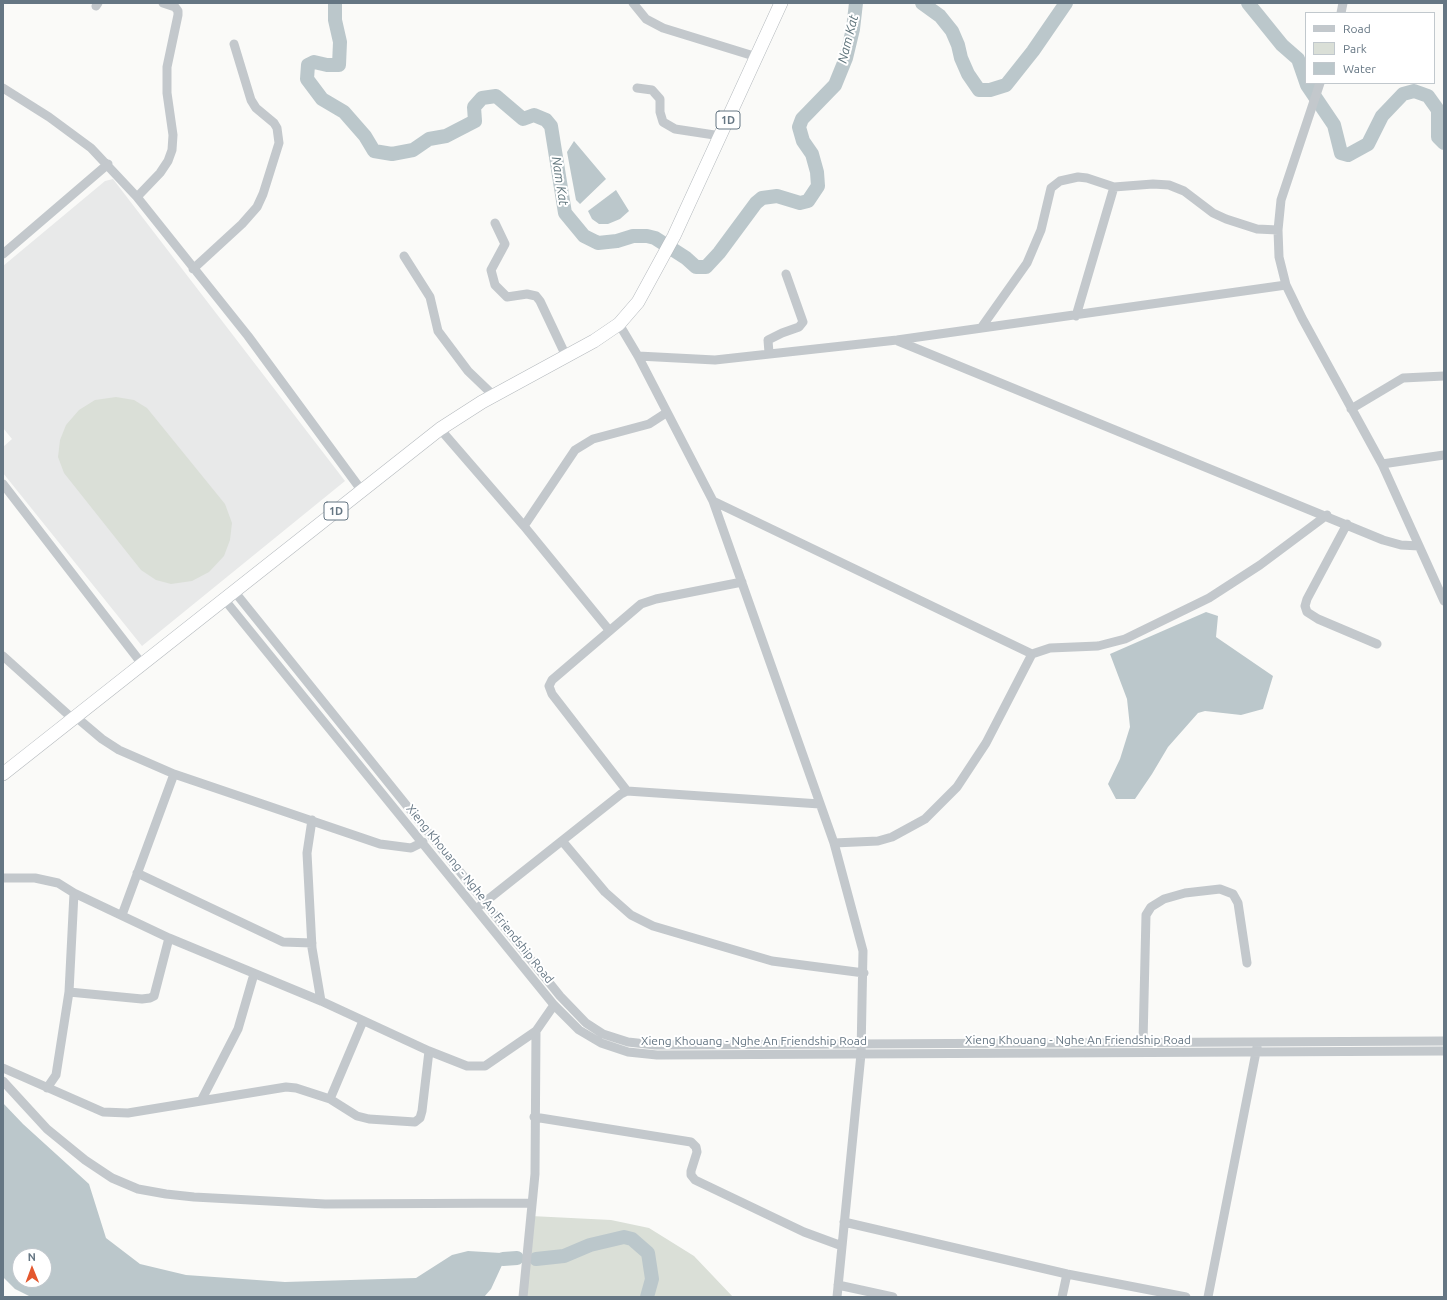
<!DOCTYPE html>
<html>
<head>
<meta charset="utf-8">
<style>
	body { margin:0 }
	#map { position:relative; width:1447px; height:1300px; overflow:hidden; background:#fafaf8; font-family:Ubuntu,sans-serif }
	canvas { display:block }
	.frame { position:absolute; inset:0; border:4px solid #657683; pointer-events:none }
	.legend { position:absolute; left:1305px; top:12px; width:130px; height:72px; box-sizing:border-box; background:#fff; border:1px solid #c1c8cd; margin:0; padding:5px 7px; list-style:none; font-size:12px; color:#657683 }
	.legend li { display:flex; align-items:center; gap:8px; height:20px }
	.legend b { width:20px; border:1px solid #c1c8cd }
	.north { position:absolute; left:12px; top:1248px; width:40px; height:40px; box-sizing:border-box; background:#fff; border:1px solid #c1c8cd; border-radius:50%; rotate:359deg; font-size:11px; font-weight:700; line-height:16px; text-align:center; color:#657683 }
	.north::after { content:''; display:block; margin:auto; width:14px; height:18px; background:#e4572e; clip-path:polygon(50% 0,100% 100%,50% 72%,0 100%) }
</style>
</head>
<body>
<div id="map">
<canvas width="1447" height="1300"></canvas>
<div class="frame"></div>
<ul class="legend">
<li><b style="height:5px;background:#c3c8cc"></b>Road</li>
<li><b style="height:11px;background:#dadfd7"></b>Park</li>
<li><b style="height:11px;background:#bbc7cb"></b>Water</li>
</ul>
<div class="north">N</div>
</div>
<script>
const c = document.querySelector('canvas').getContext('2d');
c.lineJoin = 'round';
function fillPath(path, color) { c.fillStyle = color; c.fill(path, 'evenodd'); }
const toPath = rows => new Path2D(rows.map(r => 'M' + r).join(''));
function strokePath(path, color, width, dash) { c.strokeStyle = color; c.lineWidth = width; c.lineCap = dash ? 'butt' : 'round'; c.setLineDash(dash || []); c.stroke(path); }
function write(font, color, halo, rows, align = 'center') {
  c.font = font + ' Ubuntu,sans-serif'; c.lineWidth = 4; c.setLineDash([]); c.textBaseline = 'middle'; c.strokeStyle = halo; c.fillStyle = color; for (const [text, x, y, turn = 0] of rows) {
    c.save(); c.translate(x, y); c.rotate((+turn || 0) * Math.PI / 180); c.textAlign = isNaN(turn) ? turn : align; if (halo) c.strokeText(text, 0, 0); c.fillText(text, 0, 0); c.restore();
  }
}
fillPath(toPath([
	[113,179,345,481,142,646,3,473,3,447,12,439,3,428,3,266,105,181]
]), '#e8e9e9');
fillPath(toPath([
	[116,397,134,400,147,408,225,504,232,523,230,540,224,556,209,572,192,581,171,584,156,580,141,570,64,473,58,457,60,440,66,425,79,410,95,400],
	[531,1216,611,1220,649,1228,694,1256,733,1297,523,1297]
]), '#dadfd7');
fillPath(toPath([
	[574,141,606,179,580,204,576,200,567,152],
	[616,190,629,211,620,219,608,224,599,224,592,219,588,211],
	[1206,612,1218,616,1216,637,1273,676,1263,709,1241,715,1205,711,1198,713,1168,747,1152,774,1135,799,1116,799,1108,784,1120,759,1130,727,1127,699,1110,654],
	[3,1103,23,1124,89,1184,106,1238,140,1264,186,1275,285,1282,416,1278,452,1255,468,1251,501,1253,503,1263,491,1289,484,1297,31,1297,15,1289,3,1277],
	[20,1256,44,1256,44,1280,20,1280]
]), '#bbc7cb');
strokePath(toPath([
	[335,3,335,20,340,42,339,65,327,65,314,62,308,65,307,79,322,99,344,112,365,136,374,151,392,154,413,150,429,139,446,136,475,121,474,107,482,98,496,96,523,119,534,115,546,120,551,126,565,213,584,236,598,243,617,241,633,236,647,236,655,238,686,258,696,267,706,267,719,253,756,203,762,198,777,196,800,203,808,201,818,186,817,172,812,154,803,141,799,127,802,119,835,85,846,58,853,29,856,3],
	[922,3,940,16,952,31,958,45,961,58,968,74,979,90,990,90,1006,85,1033,51,1066,3],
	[1248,3,1282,45,1298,59,1307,85,1334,125,1341,153,1348,155,1368,144,1382,116,1403,94,1414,91,1428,96,1438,110,1438,137,1444,143],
	[503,1259,517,1258],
	[536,1259,564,1256,590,1245,624,1237,632,1239,648,1253,652,1279,647,1297]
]), '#bbc7cb', 14);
const highway = toPath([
	[3,774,440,429,482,402,594,341,619,324,638,302,674,236,781,3]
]);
strokePath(highway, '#b4b9bd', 14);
strokePath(toPath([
	[633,3,646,19,663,28,757,57],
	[96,6,98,3],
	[1341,13,1343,3],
	[1320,83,1281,200,1278,230,1279,257,1286,285,1302,318,1382,464,1444,601],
	[3,88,49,117,91,148,137,197,248,336,362,491],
	[637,88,652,90,660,99,660,112,663,122,675,129,721,136],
	[137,197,160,173,168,161,172,150,173,135,167,93,167,67,178,15,178,11,175,7,163,3],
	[495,223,505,244,491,270,495,285,507,297,527,294,536,296,540,301,566,356],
	[3,254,108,164],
	[404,256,430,297,438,331,468,371,493,395],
	[193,269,242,224,257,207,263,194,279,143,277,128,274,123,256,108,251,100,234,44],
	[1076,316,1114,187],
	[619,324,638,356,713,501,834,843,863,951,861,1054,837,1297],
	[981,328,1027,263,1041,230,1051,188,1060,181,1078,177,1087,178,1114,187,1153,184,1169,185,1184,191,1213,213,1226,219,1257,229,1278,230],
	[898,341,1383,540,1401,545,1419,546],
	[769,353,768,340,782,333,799,327,803,322,786,274],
	[638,356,715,360,897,340,1286,285],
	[1351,409,1403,378,1444,376],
	[440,429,524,526,609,630],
	[1382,464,1444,455],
	[3,484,142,664],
	[713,501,1032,654],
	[1347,524,1307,599,1305,606,1307,612,1318,619,1377,644],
	[524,526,575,450,593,439,649,424,666,413],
	[234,591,560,996,586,1023,603,1034,628,1042,655,1045,1444,1041],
	[224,599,554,1005,579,1030,601,1043,628,1052,657,1055,1444,1051],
	[3,656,73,719],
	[76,717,102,739,119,750,174,774,380,844,411,848,423,842],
	[627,791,552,694,549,686,552,680,641,604,656,599,742,582],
	[312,820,307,853,312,948,321,1001],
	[563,842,605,892,631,915,653,926,772,961,864,973],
	[834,843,878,841,892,837,925,819,957,787,986,743,1032,654,1050,648,1098,646,1125,639,1209,598,1260,565,1327,515],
	[137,873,283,942,312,943],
	[3,878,35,878,58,883,74,893,169,938,321,1001,429,1051,467,1066,485,1066,536,1031],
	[481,905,621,794,627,791,820,804],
	[122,915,174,774],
	[69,992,142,999,150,998,154,996,169,938],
	[1143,1042,1146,915,1151,907,1164,899,1185,893,1220,889,1233,894,1238,903,1247,963],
	[3,1068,103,1112,128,1113,286,1087,296,1088,330,1099,357,1116,369,1119,415,1122,420,1118,422,1111,429,1051],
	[3,1081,47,1129,85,1160,112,1178,138,1189,166,1194,194,1197,325,1204,532,1203],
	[47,1088,56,1075,69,992,74,893],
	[202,1099,238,1029,254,974],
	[330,1099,363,1021],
	[534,1117,691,1142,696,1147,697,1152,691,1171,691,1175,695,1180,804,1232,842,1246],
	[844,1222,1067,1274,1186,1297],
	[838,1285,893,1297],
	[523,1297,535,1174,536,1031,554,1005],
	[1062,1297,1067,1274],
	[1208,1297,1257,1047]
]), '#c3c8cc', 9);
strokePath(highway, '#fff', 13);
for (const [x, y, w] of [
	[728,120,24],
	[336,511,24]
]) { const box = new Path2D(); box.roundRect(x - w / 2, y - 9, w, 18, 3); c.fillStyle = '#fff'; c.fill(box); strokePath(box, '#657683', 1); }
write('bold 11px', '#657683', null, [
	["1D",728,120],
	["1D",336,511]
]);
write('12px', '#657683', '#fff', [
	["Xieng Khouang - Nghe An Friendship Road",480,894,51],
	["Xieng Khouang - Nghe An Friendship Road",1078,1040],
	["Xieng Khouang - Nghe An Friendship Road",754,1041]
]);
write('italic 13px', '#60757c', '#fff', [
	["Nam Kat",848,39,-76],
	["Nam Kat",560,181,81]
]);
</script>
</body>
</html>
